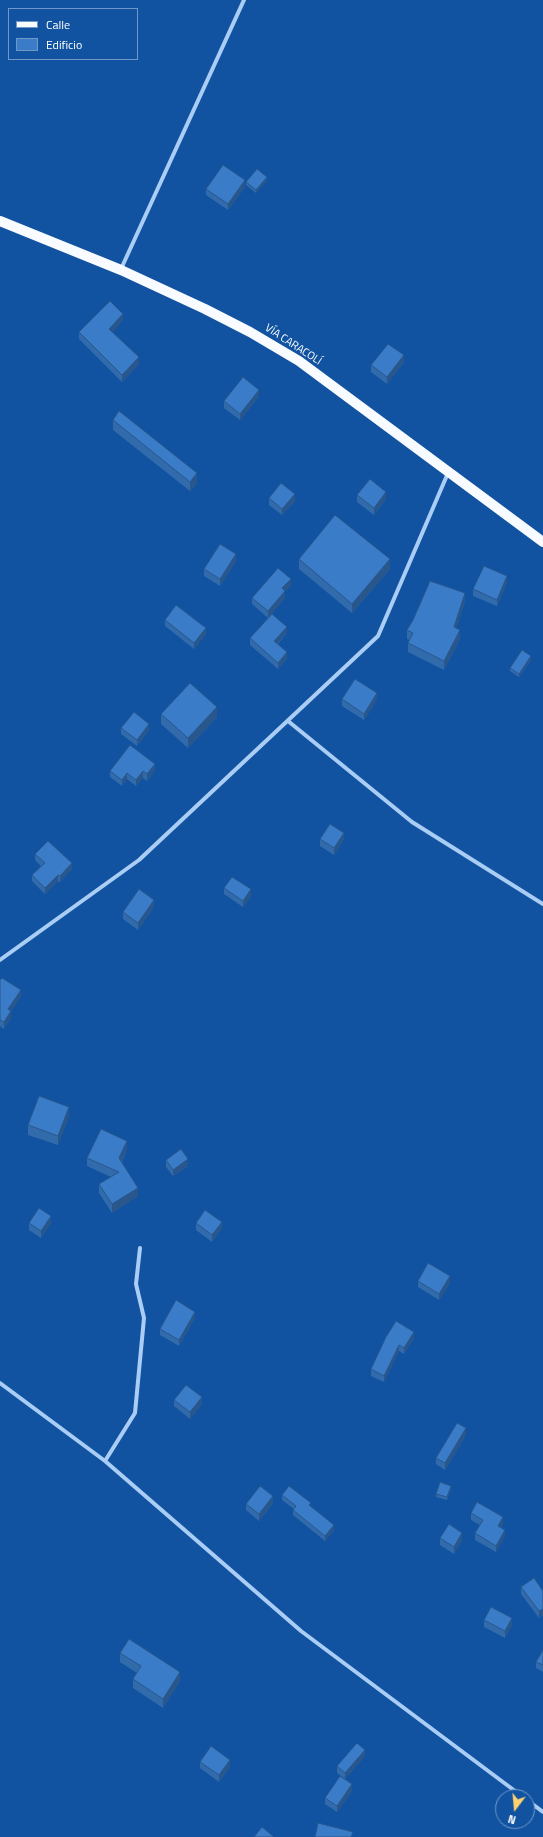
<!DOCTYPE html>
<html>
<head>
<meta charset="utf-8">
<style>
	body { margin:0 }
	#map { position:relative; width:543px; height:1837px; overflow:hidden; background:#1153a1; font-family:"Titillium Web",sans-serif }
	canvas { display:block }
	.legend { position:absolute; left:8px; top:8px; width:130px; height:52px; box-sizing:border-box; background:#1153a1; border:1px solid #7098c7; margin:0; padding:5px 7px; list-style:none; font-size:12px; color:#fff }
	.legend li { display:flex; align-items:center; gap:8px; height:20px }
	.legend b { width:20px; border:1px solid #7098c7 }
	.north { position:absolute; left:495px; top:1789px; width:40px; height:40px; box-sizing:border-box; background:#1153a1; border:1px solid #7098c7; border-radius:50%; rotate:196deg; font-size:11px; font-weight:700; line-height:16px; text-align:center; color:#fff }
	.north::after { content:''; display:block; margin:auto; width:14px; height:18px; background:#ffd26e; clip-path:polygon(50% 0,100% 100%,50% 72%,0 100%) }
</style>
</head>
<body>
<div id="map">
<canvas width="543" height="1837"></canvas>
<ul class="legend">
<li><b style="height:5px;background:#f8fbff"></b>Calle</li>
<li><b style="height:11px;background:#3a7cc8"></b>Edificio</li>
</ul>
<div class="north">N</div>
</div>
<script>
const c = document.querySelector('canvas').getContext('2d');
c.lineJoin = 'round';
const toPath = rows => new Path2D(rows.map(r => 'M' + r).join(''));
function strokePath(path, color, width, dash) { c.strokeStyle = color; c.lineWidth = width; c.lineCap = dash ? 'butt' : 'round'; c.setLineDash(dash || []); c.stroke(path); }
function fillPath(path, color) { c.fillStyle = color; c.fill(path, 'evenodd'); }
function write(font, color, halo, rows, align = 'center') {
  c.font = font + ' "Titillium Web",sans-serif'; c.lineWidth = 3; c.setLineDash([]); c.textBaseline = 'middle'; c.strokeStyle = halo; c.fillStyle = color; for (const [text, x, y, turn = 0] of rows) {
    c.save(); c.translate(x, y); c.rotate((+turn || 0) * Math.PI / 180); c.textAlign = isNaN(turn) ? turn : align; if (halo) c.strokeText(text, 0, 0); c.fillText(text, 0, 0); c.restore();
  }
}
strokePath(toPath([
	[121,269,244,0],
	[288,721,412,822,543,904],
	[0,960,139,860,378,636,448,473],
	[0,1383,105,1461,301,1631,523,1797],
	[105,1461,135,1413,144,1318,136,1284,140,1248],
	[527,1800,543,1812]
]), '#aacdf5', 4);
strokePath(toPath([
	[0,221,121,270,205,309,250,332,299,361,543,542]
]), '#f8fbff', 10);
fillPath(toPath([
	[267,180,256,193,246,185,246,182],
	[245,187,228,210,206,195,206,189],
	[123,320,112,332,139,364,122,382,79,339,79,332],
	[404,362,387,384,371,372,371,365],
	[259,396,240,420,224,408,224,401],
	[113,420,197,483,190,491,113,430],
	[357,495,386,499,374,515,357,502],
	[269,498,295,501,282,515,269,505],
	[299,559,390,569,352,613,299,569],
	[236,561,220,586,204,576,204,569],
	[507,583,497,606,473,596,473,589],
	[291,586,285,591,285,598,268,618,252,604,252,598],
	[465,602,456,628,460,639,444,670,408,652,408,643,410,640,407,639,407,630],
	[165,620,206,634,194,649,165,626],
	[287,633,278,644,287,659,278,669,250,645,250,638],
	[531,660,519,677,510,671,510,668],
	[342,699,377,700,364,720,342,706],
	[161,714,217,717,188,748,161,724],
	[121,728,149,730,137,746,121,734],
	[155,770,147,781,143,778,136,786,127,779,122,786,110,777,110,771],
	[320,839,344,839,334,855,320,846],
	[35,854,72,869,60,882,58,881,45,894,32,881,32,875,41,866,35,860],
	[224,888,251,896,243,907,224,894],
	[154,907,138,930,123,919,123,912],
	[0,980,21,996,11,1011,11,1018,4,1029,0,1026],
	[69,1117,58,1145,28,1135,28,1125],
	[127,1149,122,1162,138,1196,112,1213,99,1193,99,1184,111,1177,87,1166,87,1158],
	[166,1160,188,1166,173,1176,166,1167],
	[29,1223,51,1223,41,1238,29,1230],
	[196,1223,222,1228,212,1242,196,1230],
	[418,1281,450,1283,439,1300,418,1287],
	[195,1318,179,1346,160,1335,160,1329],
	[386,1337,414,1338,404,1354,399,1351,384,1382,371,1376,371,1369],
	[174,1400,202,1404,190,1419,174,1406],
	[466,1435,445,1470,436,1464,436,1458],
	[451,1489,447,1500,436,1497,436,1494],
	[282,1495,311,1507,334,1530,325,1541,293,1515,293,1510,294,1509,282,1500],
	[273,1503,259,1521,246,1510,246,1504],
	[471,1513,503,1524,501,1527,505,1536,496,1552,475,1540,475,1533,480,1525,471,1520],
	[440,1538,462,1540,454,1554,440,1545],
	[521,1587,543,1591,543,1615,539,1618,521,1594],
	[484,1620,512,1625,505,1638,484,1627],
	[543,1650,543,1672,536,1668,536,1662],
	[120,1653,180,1681,163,1708,133,1688,133,1679,137,1673,120,1662],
	[365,1756,345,1779,337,1773,337,1766],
	[200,1762,230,1767,219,1782,200,1768],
	[352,1791,337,1812,325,1804,325,1798]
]), '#326bac');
fillPath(toPath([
	[267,177,267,180,256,193,256,190],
	[245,180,245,187,228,210,228,204],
	[123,314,123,320,109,336,109,329],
	[404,355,404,362,387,384,387,377],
	[139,357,139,364,122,382,122,375],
	[259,390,259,396,240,420,240,414],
	[197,473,197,483,190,491,190,482],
	[386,492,386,499,374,515,374,508],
	[295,494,295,501,282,515,282,509],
	[236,554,236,561,220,586,220,579],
	[390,559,390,569,352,613,352,604],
	[507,576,507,583,497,606,497,600],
	[291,579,291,586,285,591,285,598,268,618,268,611,282,588],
	[465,593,465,602,454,636,454,627],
	[287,627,287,633,274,647,274,641],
	[206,628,206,634,194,649,194,643],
	[460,630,460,639,444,670,444,661],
	[287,652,287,659,278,669,278,663],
	[531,656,531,660,519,677,519,674],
	[377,693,377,700,364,720,364,714],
	[217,707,217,717,188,748,188,738],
	[149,724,149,730,137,746,137,740],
	[155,764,155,770,147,781,147,774],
	[143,771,143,778,136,786,136,780],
	[127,773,127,779,122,786,122,780],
	[344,833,344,839,334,855,334,848],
	[72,863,72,869,60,882,60,876],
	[58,875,58,881,45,894,45,888],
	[251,889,251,896,243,907,243,901],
	[154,900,154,907,138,930,138,923],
	[21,990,21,996,8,1016,8,1009],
	[11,1011,11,1018,4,1029,4,1022],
	[69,1107,69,1117,58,1145,58,1136],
	[127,1141,127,1149,119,1167,119,1158],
	[188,1159,188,1166,173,1176,173,1170],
	[138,1188,138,1196,112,1213,112,1204],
	[51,1216,51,1223,41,1238,41,1231],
	[222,1222,222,1228,212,1242,212,1235],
	[450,1276,450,1283,439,1300,439,1294],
	[195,1312,195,1318,179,1346,179,1340],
	[414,1332,414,1338,404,1354,404,1348],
	[399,1345,399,1351,384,1382,384,1376],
	[202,1397,202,1404,190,1419,190,1412],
	[466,1428,466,1435,445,1470,445,1463],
	[451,1486,451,1489,447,1500,447,1497],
	[273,1496,273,1503,259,1521,259,1514],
	[503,1517,503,1524,498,1532,498,1526],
	[334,1525,334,1530,325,1541,325,1536],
	[505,1530,505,1536,496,1552,496,1546],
	[462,1533,462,1540,454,1554,454,1547],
	[543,1609,543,1615,539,1618,539,1611],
	[512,1618,512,1625,505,1638,505,1631],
	[180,1672,180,1681,163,1708,163,1699],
	[365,1750,365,1756,345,1779,345,1773],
	[230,1760,230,1767,219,1782,219,1775],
	[352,1784,352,1791,337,1812,337,1806]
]), '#29578c');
const building = toPath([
	[223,165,245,180,228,204,206,189,223,165],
	[257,169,267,177,256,190,246,182,257,169],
	[110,301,123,314,109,329,139,357,122,375,79,332,110,301],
	[388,344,404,355,387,377,371,365,388,344],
	[243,377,259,390,240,414,224,401,243,377],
	[119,411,197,473,190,482,113,420,119,411],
	[370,479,386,492,374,508,357,495,370,479],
	[281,483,295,494,282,509,269,498,281,483],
	[335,515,390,559,352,604,299,559,335,515],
	[220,544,236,554,220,579,204,569,220,544],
	[484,566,507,576,497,600,473,589,484,566],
	[278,568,291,579,282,588,285,591,268,611,252,598,278,568],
	[430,581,465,593,454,627,460,630,444,661,408,643,413,633,407,630,413,620,430,581],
	[176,605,206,628,194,643,165,620,176,605],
	[272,614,287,627,274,641,287,652,278,663,250,638,272,614],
	[522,650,531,656,519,674,510,668,522,650],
	[355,679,377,693,364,714,342,699,355,679],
	[190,683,217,707,188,738,161,714,190,683],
	[134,712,149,724,137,740,121,728,134,712],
	[130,745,155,764,147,774,143,771,136,780,127,773,122,780,110,771,130,745],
	[330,824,344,833,334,848,320,839,330,824],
	[48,841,72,863,60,876,58,875,45,888,32,875,45,863,35,854,48,841],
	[232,877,251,889,243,901,224,888,232,877],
	[139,889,154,900,138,923,123,912,139,889],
	[2,978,21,990,8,1009,11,1011,4,1022,0,1020,0,980,2,978],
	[39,1096,69,1107,58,1136,28,1125,39,1096],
	[101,1129,127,1141,119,1158,138,1188,112,1204,99,1184,119,1172,87,1158,101,1129],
	[181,1149,188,1159,173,1170,166,1160,181,1149],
	[39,1208,51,1216,41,1231,29,1223,39,1208],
	[205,1210,222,1222,212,1235,196,1223,205,1210],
	[428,1263,450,1276,439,1294,418,1281,428,1263],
	[176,1300,195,1312,179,1340,160,1329,176,1300],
	[396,1321,414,1332,404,1348,399,1345,384,1376,371,1369,386,1337,396,1321],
	[186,1385,202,1397,190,1412,174,1400,186,1385],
	[457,1423,466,1428,445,1463,436,1458,457,1423],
	[440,1482,451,1486,447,1497,436,1494,440,1482],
	[260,1486,273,1496,259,1514,246,1504,260,1486],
	[289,1486,311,1503,309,1505,334,1525,325,1536,293,1510,296,1506,282,1495,289,1486],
	[477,1502,503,1517,498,1526,505,1530,496,1546,475,1533,483,1520,471,1513,477,1502],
	[449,1524,462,1533,454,1547,440,1538,449,1524],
	[534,1578,543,1591,543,1609,539,1611,521,1587,534,1578],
	[491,1607,512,1618,505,1631,484,1620,491,1607],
	[129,1639,180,1672,163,1699,133,1679,141,1666,120,1653,129,1639],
	[543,1650,543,1665,536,1662,543,1650],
	[357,1743,365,1750,345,1773,337,1766,357,1743],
	[211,1746,230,1760,219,1775,200,1762,211,1746],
	[340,1776,352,1784,337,1806,325,1798,340,1776],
	[318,1823,353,1832,351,1837,315,1837,318,1823],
	[262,1827,274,1837,254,1837,262,1827]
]);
fillPath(building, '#3a7cc8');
strokePath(building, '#29578c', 1);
write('11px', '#fff', '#1153a1', [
	["VÍA CARACOLÍ",293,345,33]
]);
</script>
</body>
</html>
